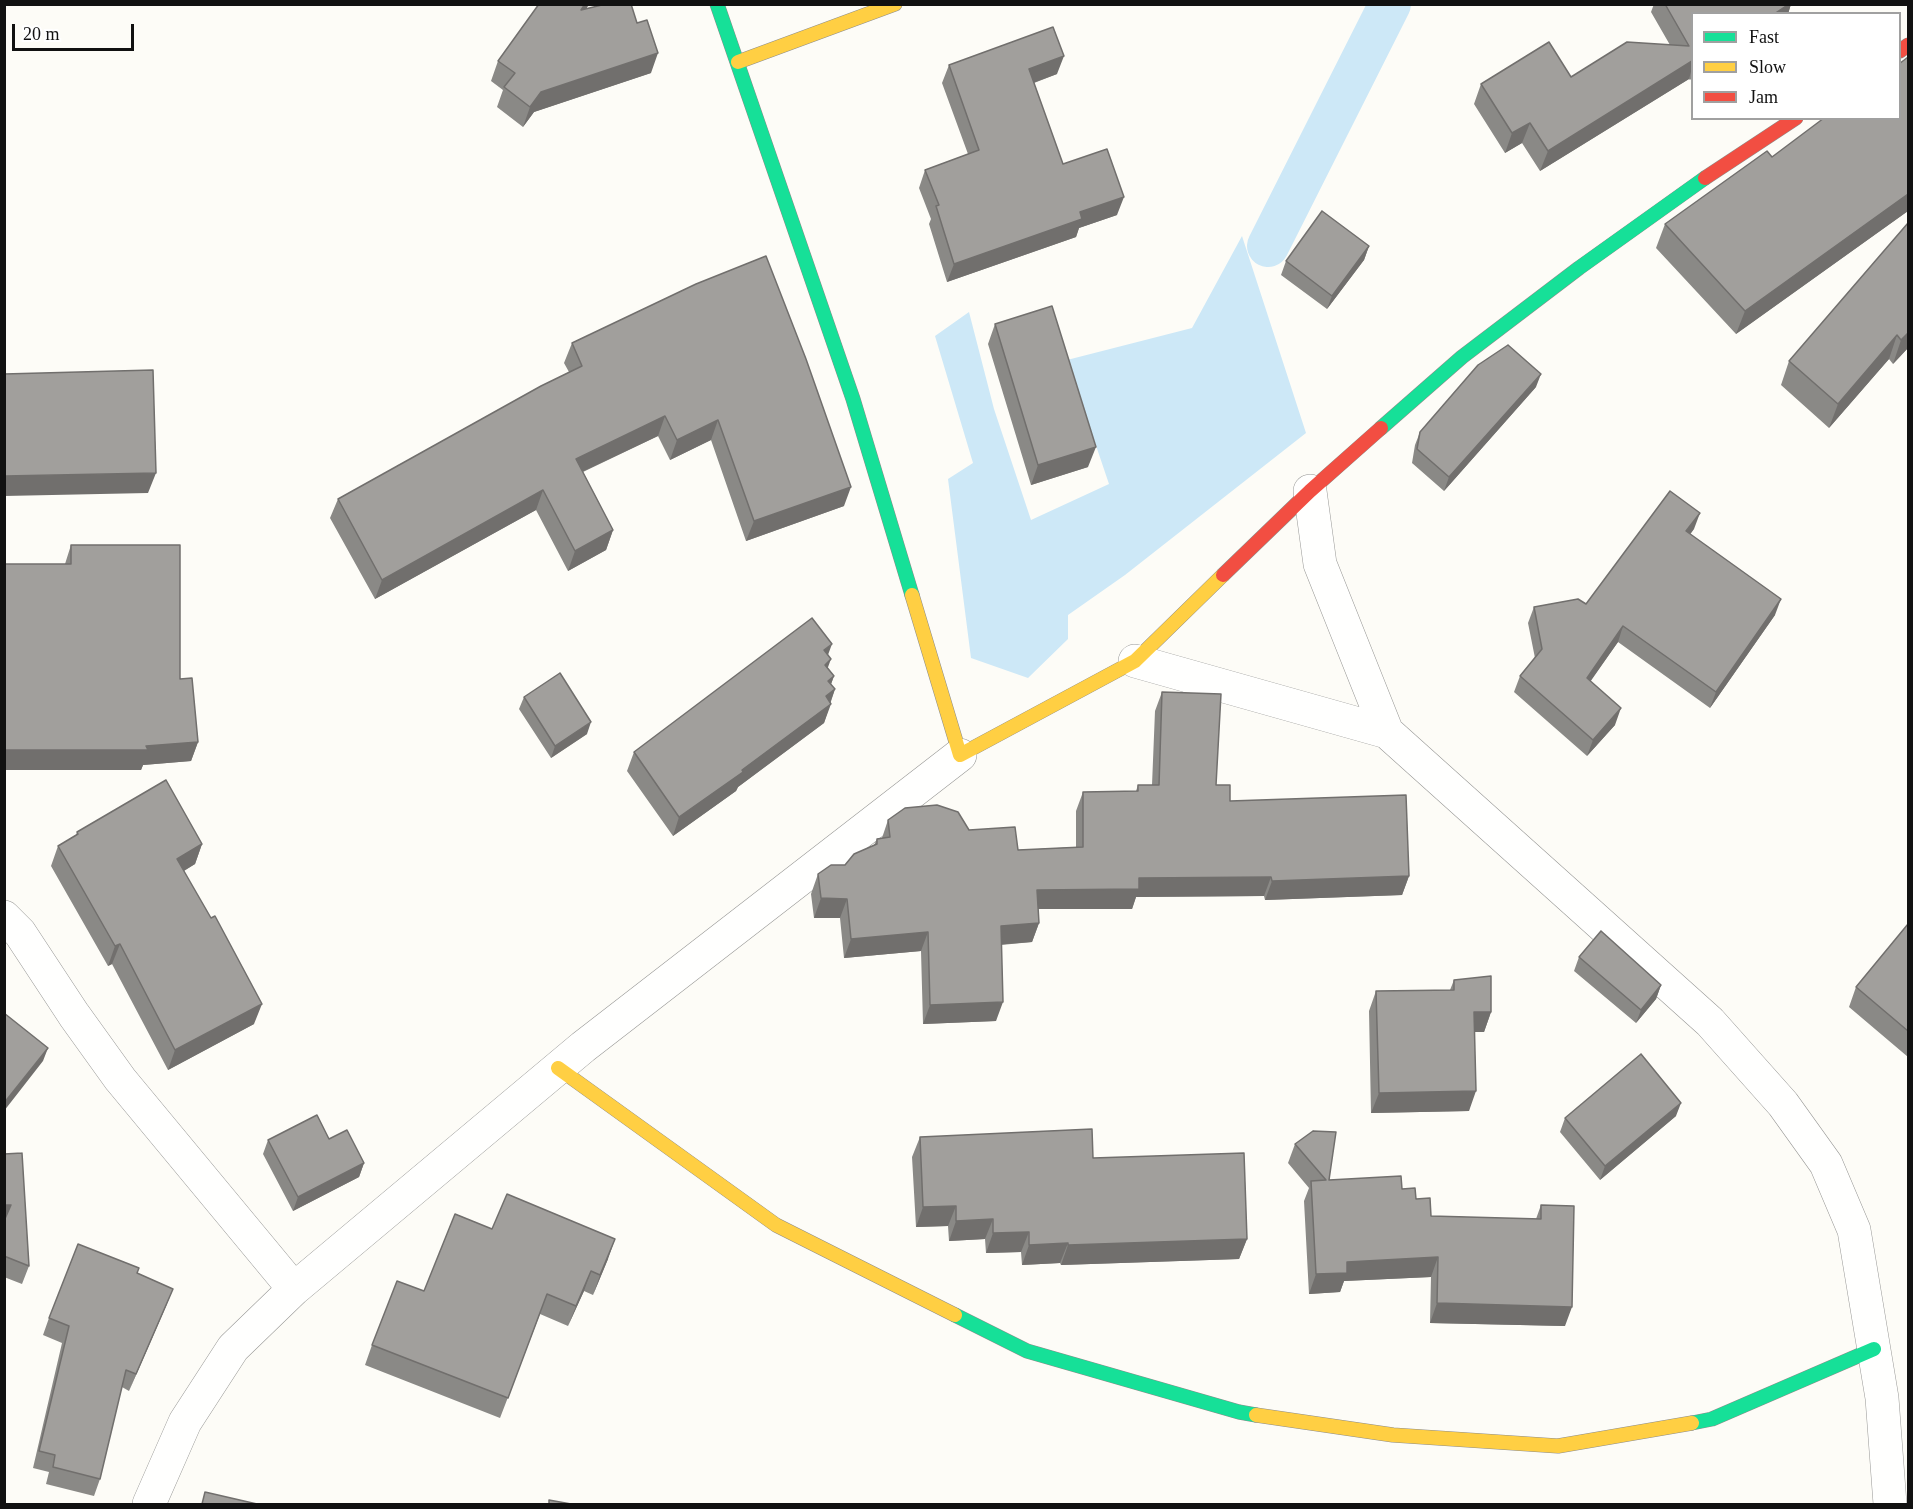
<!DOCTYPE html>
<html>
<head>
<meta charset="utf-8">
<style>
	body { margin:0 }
	#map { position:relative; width:1913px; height:1509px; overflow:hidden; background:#fdfcf7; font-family:Georgia,serif }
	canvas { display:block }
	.frame { position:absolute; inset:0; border:6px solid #111; pointer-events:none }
	.legend { position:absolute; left:1691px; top:12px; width:210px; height:108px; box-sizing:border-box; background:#fff; border:2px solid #a0a0a0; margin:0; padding:8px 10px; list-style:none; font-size:18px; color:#111 }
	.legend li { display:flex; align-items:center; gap:12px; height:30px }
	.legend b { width:30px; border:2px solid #a0a0a0 }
	.scale { position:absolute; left:12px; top:24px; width:122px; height:27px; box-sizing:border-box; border:3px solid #111; border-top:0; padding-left:8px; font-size:18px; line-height:21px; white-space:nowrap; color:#111; -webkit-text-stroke:4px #fff; paint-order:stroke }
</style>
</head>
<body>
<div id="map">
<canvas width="1913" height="1509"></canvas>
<div class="frame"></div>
<ul class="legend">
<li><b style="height:8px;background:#16e098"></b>Fast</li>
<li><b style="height:8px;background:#ffcf43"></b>Slow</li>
<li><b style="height:8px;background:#f24e42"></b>Jam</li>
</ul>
<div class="scale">20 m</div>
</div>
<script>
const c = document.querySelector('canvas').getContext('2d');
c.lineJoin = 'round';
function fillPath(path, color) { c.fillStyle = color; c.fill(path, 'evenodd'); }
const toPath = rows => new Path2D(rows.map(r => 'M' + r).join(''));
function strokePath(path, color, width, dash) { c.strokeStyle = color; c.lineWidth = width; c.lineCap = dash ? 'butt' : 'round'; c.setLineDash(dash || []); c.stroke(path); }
fillPath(toPath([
	[1242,236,1306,433,1125,575,1068,615,1068,639,1028,678,971,658,948,479,973,463,935,336,969,312,994,409,1031,520,1109,484,1067,360,1192,328]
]), '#cde8f7');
strokePath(toPath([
	[1268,246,1390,4]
]), '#cde8f7', 42);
const street = toPath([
	[1310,491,1320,564,1387,732,1710,1022,1783,1104,1826,1164,1854,1230,1882,1398,1890,1504],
	[1135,661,1387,732],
	[4,917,20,933,74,1015,120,1079,294,1289],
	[149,1504,185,1422,233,1348,294,1289,583,1047,960,755]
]);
const fast = toPath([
	[717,4,853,399,912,595],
	[1381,428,1462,357,1579,268,1705,178],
	[955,1315,1027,1351,1239,1412,1256,1415],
	[1692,1423,1712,1419,1874,1349]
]);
const slow = toPath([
	[738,62,895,4],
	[912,595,960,755,1135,661,1223,575],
	[558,1068,776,1225,955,1315],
	[1256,1415,1393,1435,1558,1446,1692,1423]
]);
const jam = toPath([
	[1900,51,1908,45],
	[1705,178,1796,118],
	[1223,575,1310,491,1381,428]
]);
strokePath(street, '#979795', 34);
strokePath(fast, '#8e8d8b', 15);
strokePath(slow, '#8e8d8b', 15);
strokePath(jam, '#8e8d8b', 15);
strokePath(street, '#fffffe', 33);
strokePath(fast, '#16e098', 14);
strokePath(slow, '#ffcf43', 14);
strokePath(jam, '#f24e42', 14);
fillPath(toPath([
	[539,4,589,4,586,9,651,73,534,112,523,127,497,107,503,90,491,81,498,61],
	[1654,4,1791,4,1788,14,1692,14,1692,78,1690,80,1689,79,1540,171,1522,143,1505,153,1474,104,1481,84,1571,77,1670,45,1651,12],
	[1908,57,1908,211,1736,334,1656,248,1665,224,1772,157],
	[949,65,1057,74,1034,83,1063,164,1117,215,1079,228,1076,237,947,282,929,224,931,219,919,188,925,170,968,154,942,83],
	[1908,223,1908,348,1893,364,1889,359,1829,428,1781,385,1789,361],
	[1369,246,1364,260,1327,309,1281,275,1286,261],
	[696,284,844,506,746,541,711,440,670,460,658,436,583,472,613,530,606,550,568,571,536,510,375,599,330,518,338,499,569,372,564,363,572,343],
	[995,324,1088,467,1031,485,988,344],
	[1536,387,1444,491,1412,463,1415,445,1420,432],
	[1694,529,1690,534,1775,615,1710,708,1618,642,1590,681,1615,725,1587,756,1514,692,1520,676,1535,658,1528,623,1534,607,1586,604],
	[71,545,180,679,198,742,191,761,143,765,141,770,65,564],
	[828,655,828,668,834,676,831,684,835,689,824,723,738,787,736,791,673,836,627,771,634,752],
	[1162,692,1216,785,1230,801,1409,876,1402,895,1265,900,1264,896,1136,897,1132,909,1038,909,1039,923,1032,942,1001,945,996,1021,923,1024,921,951,844,958,840,918,814,918,811,894,818,874,845,865,874,845,877,839,882,838,888,820,969,830,1018,850,1076,847,1076,811,1083,792,1136,791,1138,785,1152,785,1155,711],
	[524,697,587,734,551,758,519,709],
	[77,832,202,844,195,864,184,871,254,1024,168,1070,112,964,108,966,51,866,58,846,76,835],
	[1908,924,1908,1057,1849,1007,1856,987],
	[1579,957,1661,985,1656,999,1636,1023,1574,971],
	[1454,980,1491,1012,1484,1032,1475,1032,1469,1111,1371,1113,1369,1011,1376,991,1450,990],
	[1676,1116,1600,1180,1560,1132,1565,1118],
	[920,1137,1093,1158,1247,1239,1239,1259,1061,1265,1060,1263,1022,1265,1021,1252,986,1253,985,1239,949,1241,948,1226,916,1227,912,1157],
	[329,1139,364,1163,359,1177,293,1211,263,1154,268,1140],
	[1295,1144,1329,1180,1402,1189,1416,1199,1431,1216,1536,1219,1541,1205,1565,1326,1430,1323,1431,1277,1344,1281,1340,1292,1309,1294,1304,1201,1309,1188,1288,1163],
	[4,1154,29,1266,22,1284,4,1277],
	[492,1229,608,1259,593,1295,584,1291,568,1326,540,1314,500,1418,365,1365,372,1345,424,1291],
	[137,1273,173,1289,166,1306,129,1391,122,1387,100,1479,94,1496,46,1484,49,1472,33,1468,62,1343,43,1335,49,1318]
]), '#8a8986');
fillPath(toPath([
	[585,4,589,4,574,30,581,10],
	[1789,4,1791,4,1788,14,1774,14],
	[658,53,651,73,534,112,523,127,530,107,541,92],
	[1064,56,1057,74,1022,87,1029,69],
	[1692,61,1692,68,1689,79,1540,171,1548,151],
	[1530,123,1522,143,1505,153,1512,133],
	[1908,194,1908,211,1736,334,1745,311],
	[1124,197,1117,215,1079,228,1076,237,947,282,954,264,1080,212],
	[1369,246,1364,260,1327,309,1332,296],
	[1908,333,1908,348,1893,364,1901,340],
	[1897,335,1889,359,1829,428,1838,404],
	[1541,374,1536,387,1444,491,1449,477],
	[665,416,658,436,569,478,576,459],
	[718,420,711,440,670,460,677,440],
	[1096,447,1088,467,1031,485,1038,465],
	[156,473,148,493,4,496,4,476],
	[851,487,844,506,746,541,754,521],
	[543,490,536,510,375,599,382,580],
	[1700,513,1694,529,1680,548,1686,531],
	[613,530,606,550,568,571,575,551],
	[1781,599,1775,615,1710,708,1716,692],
	[1623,626,1618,642,1581,695,1587,678],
	[832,644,825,663,824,650],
	[831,659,824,678,825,665],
	[834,676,827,695,828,681],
	[835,689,829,706,831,704,824,723,738,787,736,791,673,836,679,817,742,770,826,696],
	[1621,708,1615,725,1587,756,1593,740],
	[591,722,587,734,551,758,555,746],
	[198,742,191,761,143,765,141,770,4,770,4,750,146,746],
	[202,844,195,864,170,879,177,859],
	[1409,876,1402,895,1265,900,1272,881],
	[1271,877,1264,896,1136,897,1132,909,1030,909,1037,890,1139,878],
	[821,898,847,899,840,918,814,918],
	[1039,923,1032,942,994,945,1001,926],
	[928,932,921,951,844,958,851,939],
	[120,944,112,964,108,966,115,946],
	[1661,985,1656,999,1636,1023,1641,1010],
	[1003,1002,996,1021,923,1024,930,1005],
	[262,1004,254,1024,168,1070,175,1050],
	[1474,1012,1491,1012,1484,1032,1467,1032],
	[48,1048,43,1061,4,1111,4,1103],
	[1476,1091,1469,1111,1371,1113,1379,1093],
	[1681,1103,1676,1116,1600,1180,1605,1166],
	[364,1163,359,1177,293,1211,298,1197],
	[4,1205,11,1205,4,1222],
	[956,1206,948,1226,916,1227,923,1207],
	[993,1219,985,1239,949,1241,956,1221],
	[1029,1232,1021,1252,986,1253,993,1233],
	[615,1239,608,1259,593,1295,600,1275],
	[1247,1239,1239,1259,1061,1265,1068,1245],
	[1068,1243,1060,1263,1022,1265,1029,1245],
	[1438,1257,1431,1277,1344,1281,1340,1292,1309,1294,1316,1274,1347,1262],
	[591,1271,584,1291,568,1326,576,1306],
	[173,1289,166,1306,129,1391,136,1374],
	[1437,1303,1572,1307,1565,1326,1430,1323]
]), '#716f6d');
const building = toPath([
	[539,4,585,4,581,10,606,4,631,4,637,23,647,20,658,53,541,92,530,107,504,87,515,73,498,61,539,4],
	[1665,4,1789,4,1774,14,1692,14,1692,61,1548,151,1530,123,1512,133,1481,84,1549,42,1571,77,1627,42,1689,46,1665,4],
	[1053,27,1064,56,1029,69,1063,164,1107,149,1124,197,1080,212,1082,219,954,264,936,206,939,205,925,170,979,150,949,65,1053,27],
	[1908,57,1908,194,1745,311,1665,224,1767,151,1772,157,1824,118,1899,118,1899,64,1908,57],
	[1322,211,1369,246,1332,296,1286,261,1322,211],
	[1908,223,1908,333,1901,340,1897,335,1838,404,1789,361,1908,223],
	[766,256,806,359,851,487,754,521,718,420,677,440,665,416,576,459,613,530,575,551,543,490,382,580,338,499,541,386,582,366,572,343,696,284,766,256],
	[1052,306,1096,447,1038,465,995,324,1052,306],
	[1508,345,1541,374,1449,477,1417,449,1420,432,1478,365,1508,345],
	[153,370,156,473,4,476,4,374,153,370],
	[1670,491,1700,513,1686,531,1781,599,1716,692,1623,626,1587,678,1621,708,1593,740,1520,676,1542,649,1534,607,1578,599,1586,604,1670,491],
	[71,545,180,545,180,679,192,678,198,742,146,746,148,750,4,750,4,564,71,564,71,545],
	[812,618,832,644,824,650,831,659,825,665,834,676,828,681,835,689,826,696,831,704,742,770,743,772,679,817,634,752,812,618],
	[560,673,591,722,555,746,524,697,560,673],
	[1162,692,1221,694,1216,785,1230,785,1230,801,1406,795,1409,876,1272,881,1271,877,1139,878,1139,889,1037,890,1039,923,1001,926,1003,1002,930,1005,928,932,851,939,847,899,821,898,818,874,831,865,845,865,854,854,877,844,877,839,890,837,888,820,905,808,937,805,958,812,969,830,1015,827,1018,850,1083,847,1083,792,1138,791,1138,785,1159,785,1162,692],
	[166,780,202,844,177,859,211,918,215,916,262,1004,175,1050,120,944,115,946,58,846,78,834,77,832,166,780],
	[1908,924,1908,1031,1856,987,1908,924],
	[1601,931,1661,985,1641,1010,1579,957,1601,931],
	[1491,976,1491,1012,1474,1012,1476,1091,1379,1093,1376,991,1454,990,1454,980,1491,976],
	[4,1013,48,1048,4,1103,4,1013],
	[1641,1054,1681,1103,1605,1166,1565,1118,1641,1054],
	[317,1115,329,1139,347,1130,364,1163,298,1197,268,1140,317,1115],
	[1092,1129,1093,1158,1244,1153,1247,1239,1068,1245,1068,1243,1029,1245,1029,1232,993,1233,993,1219,956,1221,956,1206,923,1207,920,1137,1092,1129],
	[1313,1131,1336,1132,1329,1180,1401,1176,1402,1189,1415,1188,1416,1199,1430,1198,1431,1216,1541,1219,1541,1205,1574,1206,1572,1307,1437,1303,1438,1257,1347,1262,1347,1273,1316,1274,1311,1181,1326,1180,1295,1144,1313,1131],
	[22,1153,29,1266,4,1256,4,1221,11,1205,4,1205,4,1154,22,1153],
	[507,1194,615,1239,600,1275,591,1271,576,1306,547,1294,508,1398,372,1345,397,1281,424,1291,455,1214,492,1229,507,1194],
	[78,1244,139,1268,137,1273,173,1289,136,1374,126,1370,100,1479,53,1467,55,1455,39,1451,69,1326,49,1318,78,1244],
	[205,1492,257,1504,202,1504,205,1492],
	[549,1500,571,1504,549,1504,549,1500]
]);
fillPath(building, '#a19f9c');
strokePath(building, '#716f6d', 1.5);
</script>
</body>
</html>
